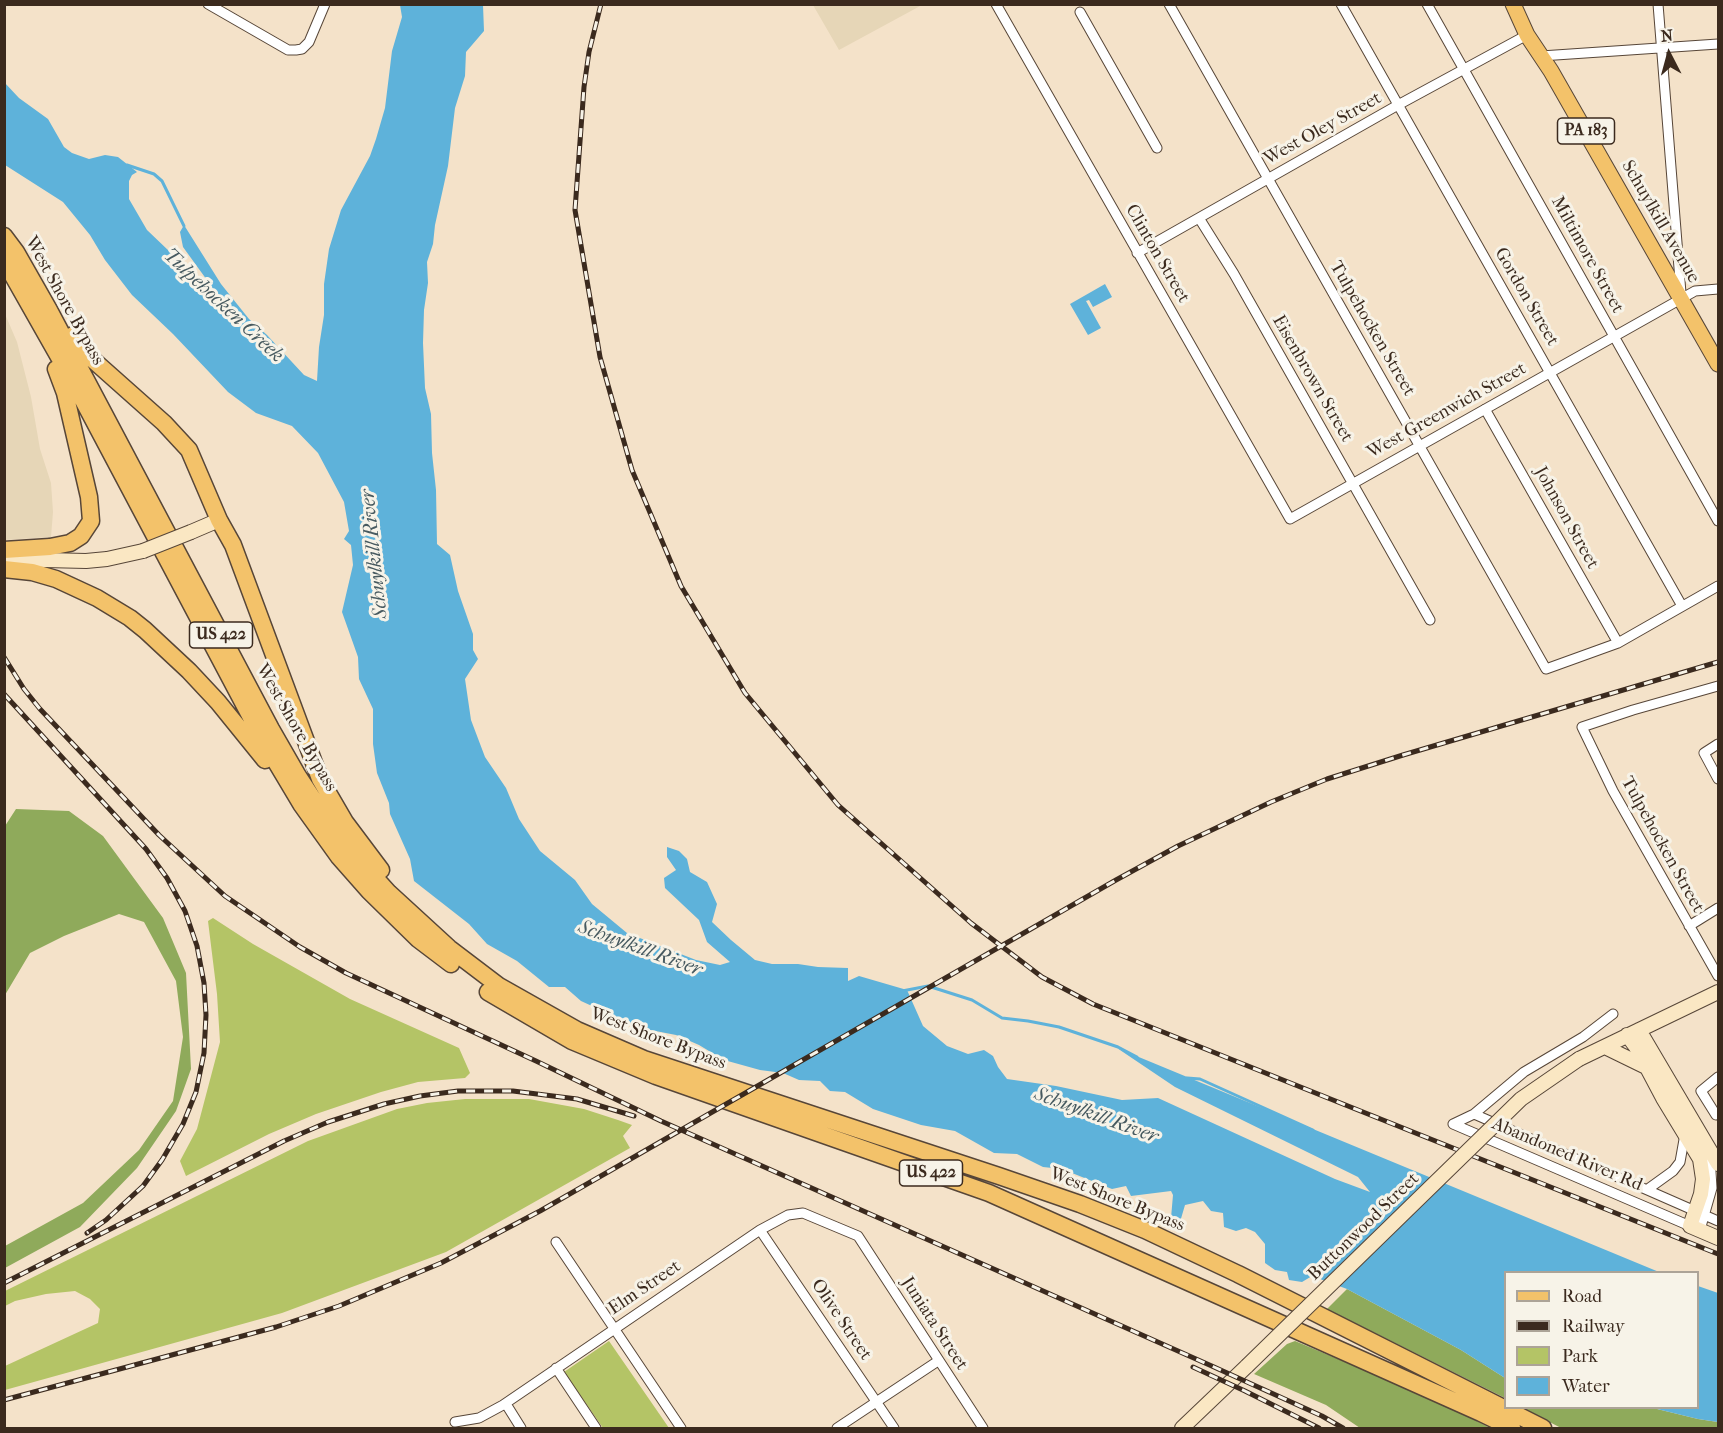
<!DOCTYPE html>
<html>
<head>
<meta charset="utf-8">
<style>
	body { margin:0 }
	#map { position:relative; width:1723px; height:1433px; overflow:hidden; background:#f4e2c9; font-family:"IM FELL French Canon",serif }
	canvas { display:block }
	.frame { position:absolute; inset:0; border:6px solid #3b2a1e; pointer-events:none }
	.legend { position:absolute; left:1504px; top:1271px; width:195px; height:138px; box-sizing:border-box; background:#f7f3e8; border:2px solid #aca397; margin:0; padding:8px 10px; list-style:none; font-size:18px; color:#3b2a1e }
	.legend li { display:flex; align-items:center; gap:12px; height:30px }
	.legend b { width:30px; border:2px solid #aca397 }
	.north { position:absolute; left:1639px; top:24px; width:60px; height:60px; -webkit-text-stroke:4px #f7f3e8; paint-order:stroke; rotate:354deg; font-size:16px; font-weight:700; line-height:24px; text-align:center; color:#3b2a1e }
	.north::after { content:''; display:block; margin:auto; width:21px; height:27px; background:#3b2a1e; clip-path:polygon(50% 0,100% 100%,50% 72%,0 100%) }
</style>
</head>
<body>
<div id="map">
<canvas width="1723" height="1433"></canvas>
<div class="frame"></div>
<ul class="legend">
<li><b style="height:8px;background:#f3c26a"></b>Road</li>
<li><b style="height:8px;background:#3b2a1e"></b>Railway</li>
<li><b style="height:16px;background:#b4c466"></b>Park</li>
<li><b style="height:16px;background:#5eb2da"></b>Water</li>
</ul>
<div class="north">N</div>
</div>
<script>
const c = document.querySelector('canvas').getContext('2d');
c.lineJoin = 'round';
function fillPath(path, color) { c.fillStyle = color; c.fill(path, 'evenodd'); }
const toPath = rows => new Path2D(rows.map(r => 'M' + r).join(''));
function strokePath(path, color, width, dash) { c.strokeStyle = color; c.lineWidth = width; c.lineCap = dash ? 'butt' : 'round'; c.setLineDash(dash || []); c.stroke(path); }
function write(font, color, halo, rows, align = 'center') {
  c.font = font + ' "IM FELL French Canon",serif'; c.lineWidth = 6; c.setLineDash([]); c.textBaseline = 'middle'; c.strokeStyle = halo; c.fillStyle = color; for (const [text, x, y, turn = 0] of rows) {
    c.save(); c.translate(x, y); c.rotate((+turn || 0) * Math.PI / 180); c.textAlign = isNaN(turn) ? turn : align; if (halo) c.strokeText(text, 0, 0); c.fillText(text, 0, 0); c.restore();
  }
}
fillPath(toPath([
	[813,5,922,5,839,50],
	[5,314,17,342,31,397,40,449,51,483,53,512,51,537,5,540]
]), '#e6d6b7');
fillPath(toPath([
	[213,918,253,944,350,999,459,1048,470,1073,465,1078,418,1082,381,1092,316,1114,269,1134,186,1176,180,1161,197,1129,220,1042,217,994,208,921],
	[465,1099,529,1099,584,1109,618,1120,632,1125,623,1136,630,1148,446,1252,282,1313,5,1390,5,1366,98,1323,100,1309,90,1299,75,1291,46,1294,15,1301,5,1306,5,1291,308,1141,397,1109,427,1103],
	[609,1341,669,1428,603,1428,564,1372]
]), '#b4c466');
fillPath(toPath([
	[16,809,69,811,103,836,163,918,186,973,191,1069,176,1111,137,1168,80,1227,5,1268,5,1246,83,1203,139,1150,173,1101,183,1037,176,981,144,922,119,914,64,936,30,953,5,995,5,826],
	[1347,1289,1461,1350,1505,1378,1505,1398,1327,1309],
	[1295,1341,1438,1401,1490,1428,1360,1428,1326,1405,1254,1374,1287,1344],
	[1523,1408,1653,1408,1698,1419,1718,1422,1718,1428,1561,1428]
]), '#8faa5b');
fillPath(toPath([
	[400,5,483,5,484,31,466,52,465,76,455,108,448,166,435,225,433,244,427,262,428,283,424,310,423,343,425,388,431,414,432,453,436,490,437,544,450,555,458,591,473,634,473,650,478,659,465,679,471,720,485,757,506,788,519,819,540,851,575,880,592,904,627,933,696,960,720,965,730,962,707,942,699,920,665,888,664,878,676,870,667,857,667,847,679,851,687,859,690,872,707,882,717,904,712,922,731,940,755,960,772,964,798,964,818,967,848,968,848,981,859,976,907,990,923,1026,947,1046,968,1054,984,1050,993,1056,998,1067,1007,1079,1056,1086,1122,1100,1158,1098,1335,1179,1370,1192,1358,1177,1175,1087,1117,1048,1659,1272,1506,1272,1505,1378,1461,1350,1347,1289,1312,1276,1302,1282,1289,1280,1287,1272,1275,1270,1265,1263,1265,1244,1255,1232,1246,1228,1236,1231,1224,1227,1223,1213,1211,1211,1203,1201,1185,1205,1180,1222,1175,1222,1171,1218,1173,1195,1171,1191,1131,1196,1126,1186,1112,1189,1062,1169,1043,1167,1017,1154,994,1153,955,1131,921,1125,873,1109,845,1092,830,1091,820,1081,799,1080,783,1073,760,1070,724,1060,699,1045,676,1035,640,1028,581,1001,565,987,549,987,517,961,487,944,469,924,414,881,410,859,390,814,389,803,377,773,373,744,373,709,359,679,358,657,342,612,353,565,351,545,344,539,349,531,344,502,318,453,292,426,256,413,228,392,173,334,132,295,105,260,90,235,63,202,5,165,4,82,19,98,48,119,64,147,72,153,89,159,105,155,118,157,137,172,132,175,129,181,129,199,147,230,169,251,196,284,210,291,212,287,183,247,180,232,184,225,221,284,249,319,267,335,304,375,317,381,319,347,324,315,324,284,329,249,341,210,370,156,376,139,385,108,392,51,402,17],
	[1105,284,1112,297,1093,307,1089,300,1086,301,1101,328,1088,335,1070,304],
	[1698,1286,1718,1293,1718,1422,1698,1419,1653,1408,1698,1408]
]), '#5eb2da');
strokePath(toPath([
	[127,165,154,174,162,181,184,226],
	[902,991,928,986,972,1000,1002,1018,1028,1021,1059,1027,1118,1047,1137,1057],
	[1187,1078,1200,1079,1313,1130]
]), '#5eb2da', 3);
const street = toPath([
	[208,4,288,50,296,50,302,49,309,42,325,4],
	[996,4,1290,519,1695,291,1718,289],
	[1169,4,1546,669,1618,643,1718,586],
	[1341,4,1682,606],
	[1427,4,1718,521],
	[1658,4,1681,293],
	[1080,12,1157,148],
	[1541,56,1718,44],
	[1199,218,1234,274,1430,620],
	[1137,253,1398,105,1527,35],
	[1485,409,1618,643],
	[1718,686,1633,710,1582,727,1613,791,1718,976],
	[1718,744,1704,753,1718,779],
	[1689,926,1718,908],
	[1718,1077,1701,1091,1716,1115,1718,1113],
	[1474,1114,1718,1221],
	[1453,1124,1690,1226],
	[1453,1124,1474,1114,1524,1072,1583,1037,1613,1014],
	[1648,1189,1673,1171,1680,1162,1685,1134],
	[760,1230,894,1428],
	[1700,1230,1712,1188,1710,1156],
	[556,1242,681,1428],
	[556,1368,596,1428],
	[506,1404,521,1428],
	[455,1422,479,1418,503,1405,760,1230,788,1215,803,1213,858,1236,983,1428],
	[837,1428,938,1361]
]);
const secondary = toPath([
	[191,532,219,520],
	[4,559,86,561,107,559,143,551],
	[1639,1030,1718,1164],
	[1627,1035,1636,1047,1663,1098,1700,1159,1703,1179,1701,1194,1690,1226,1718,1238],
	[1605,1047,1646,1067],
	[1579,1059,1718,992],
	[1182,1428,1247,1366]
]);
const primary = toPath([
	[1513,4,1527,35,1551,71,1718,364]
]);
const highway = toPath([
	[4,236,16,252,49,310,271,729,298,776,319,808,351,851,389,893,449,948,499,986,577,1030,644,1059,999,1176,1080,1204,1145,1230,1238,1274,1543,1428],
	[4,260,76,387,264,742,301,804,339,857,369,891,418,939,451,964],
	[73,335,92,359,164,423,189,450,219,520,233,545,320,779,345,822,381,870],
	[4,550,50,547,70,543,81,536,91,521,89,497,65,393,56,369],
	[4,569,32,572,56,579,97,598,130,618,145,630,189,671,218,702,265,760],
	[488,992,572,1041,656,1076,989,1193,1481,1413,1512,1428]
]);
strokePath(street, '#574638', 11);
strokePath(secondary, '#574638', 16);
strokePath(primary, '#574638', 17);
strokePath(highway, '#574638', 19);
strokePath(street, '#fff', 9);
strokePath(secondary, '#fae7c3', 14);
strokePath(primary, '#f3c26a', 15);
strokePath(highway, '#f3c26a', 16);
const rail = toPath([
	[601,4,589,52,584,87,575,210,600,357,632,470,681,586,745,693,838,805,971,923,1042,977,1093,1004,1718,1254],
	[4,657,24,689,40,709,159,835,225,896,300,947,346,973,536,1061,661,1121,1214,1367,1322,1416,1343,1428],
	[4,694,146,849,167,878,185,911,197,946,204,983,206,1015,204,1053,196,1092,183,1124,162,1160,143,1186,106,1220,87,1233],
	[4,1283,284,1141,328,1122,384,1104,420,1096,458,1091,513,1091,577,1099,634,1116],
	[1193,1367,1245,1391,1319,1428],
	[4,1400,276,1327,339,1306,441,1263,540,1211,1116,880,1178,846,1271,802,1327,779,1403,755,1718,662]
]);
strokePath(rail, '#3b2a1e', 5);
strokePath(rail, '#f7f3e8', 3, [9]);
const secondaryBridge = toPath([
	[143,551,191,532],
	[1247,1366,1521,1099,1579,1059]
]);
strokePath(secondaryBridge, '#574638', 16, []);
strokePath(secondaryBridge, '#fae7c3', 14);
for (const [x, y, w] of [
	[1586,131,57],
	[221,635,63],
	[931,1173,63]
]) { const box = new Path2D(); box.roundRect(x - w / 2, y - 13, w, 26, 4.5); c.fillStyle = '#f7f3e8'; c.fill(box); strokePath(box, '#3b2a1e', 1.5); }
write('bold 16px', '#3b2a1e', null, [
	["PA 183",1586,131],
	["US 422",221,635],
	["US 422",931,1173]
]);
write('18px', '#3b2a1e', '#f7f3e8', [
	["West Oley Street",1323,129,-29],
	["Schuylkill Avenue",1660,222,60],
	["Clinton Street",1157,254,60],
	["Miltimore Street",1587,255,61],
	["Gordon Street",1526,297,60],
	["West Shore Bypass",64,301,61],
	["Tulpehocken Street",1372,329,60],
	["Eisenbrown Street",1312,379,60],
	["West Greenwich Street",1447,411,-29],
	["Johnson Street",1566,518,61],
	["West Shore Bypass",296,728,60],
	["Tulpehocken Street",1662,845,61],
	["West Shore Bypass",658,1039,21],
	["Abandoned River Rd",1567,1155,23],
	["West Shore Bypass",1117,1200,22],
	["Buttonwood Street",1364,1227,-44],
	["Elm Street",645,1288,-34],
	["Olive Street",841,1320,56],
	["Juniata Street",934,1324,57]
]);
write('italic 20px', '#475a60', '#f7f3e8', [
	["Tulpehocken Creek",223,306,43],
	["Schuylkill River",375,554,-96],
	["Schuylkill River",640,949,20],
	["Schuylkill River",1096,1116,20]
]);
</script>
</body>
</html>
